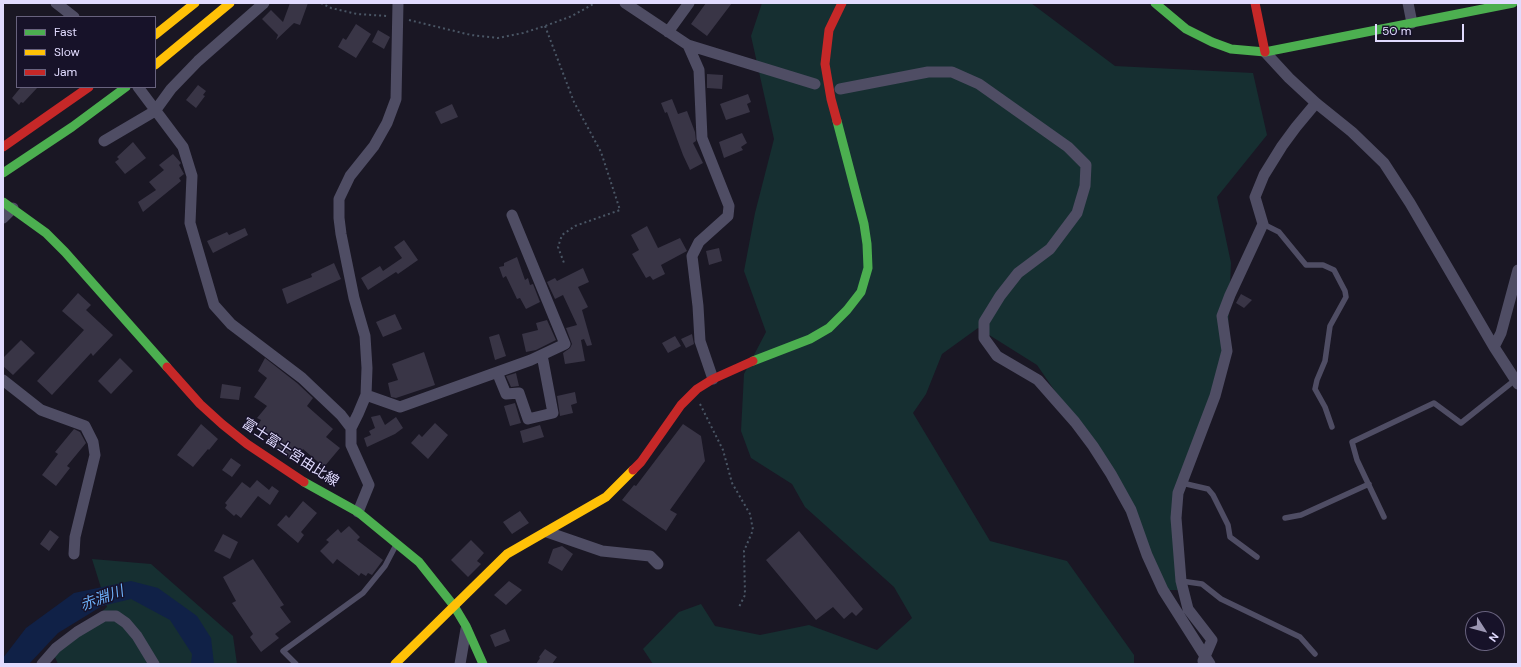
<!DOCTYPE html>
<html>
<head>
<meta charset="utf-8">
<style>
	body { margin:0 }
	#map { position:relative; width:1521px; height:667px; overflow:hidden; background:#1a1724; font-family:"DM Sans",sans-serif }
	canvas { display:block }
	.frame { position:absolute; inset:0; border:4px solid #e1dbfe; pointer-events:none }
	.legend { position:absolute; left:16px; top:16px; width:140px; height:72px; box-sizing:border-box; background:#171229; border:1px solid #68627e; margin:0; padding:5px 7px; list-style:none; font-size:12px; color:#e1dbfe }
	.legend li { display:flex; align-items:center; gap:8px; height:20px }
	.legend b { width:20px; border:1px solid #68627e }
	.north { position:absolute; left:1465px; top:611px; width:40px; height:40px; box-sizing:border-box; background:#171229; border:1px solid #68627e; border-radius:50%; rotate:126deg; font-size:11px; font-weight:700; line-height:16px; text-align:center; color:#e1dbfe }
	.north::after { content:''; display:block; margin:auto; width:14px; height:18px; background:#9b96b2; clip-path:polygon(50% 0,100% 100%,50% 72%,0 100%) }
	.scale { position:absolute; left:1375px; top:24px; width:89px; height:18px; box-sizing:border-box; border:2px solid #e1dbfe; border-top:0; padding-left:5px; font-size:12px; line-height:14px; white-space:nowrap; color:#e1dbfe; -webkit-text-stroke:3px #171229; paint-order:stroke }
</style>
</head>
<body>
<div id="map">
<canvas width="1521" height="667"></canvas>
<div class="frame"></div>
<ul class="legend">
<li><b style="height:5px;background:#4caf50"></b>Fast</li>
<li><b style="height:5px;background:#ffc107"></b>Slow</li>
<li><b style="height:5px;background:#c62828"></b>Jam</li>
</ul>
<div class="north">N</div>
<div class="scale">50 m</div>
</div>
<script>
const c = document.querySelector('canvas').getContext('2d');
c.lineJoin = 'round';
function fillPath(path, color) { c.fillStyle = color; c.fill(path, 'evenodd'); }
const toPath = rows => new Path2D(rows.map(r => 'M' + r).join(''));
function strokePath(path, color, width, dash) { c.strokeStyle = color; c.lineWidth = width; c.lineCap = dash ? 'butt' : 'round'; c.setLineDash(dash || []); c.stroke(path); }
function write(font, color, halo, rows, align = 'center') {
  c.font = font + ' "DM Sans","Noto Sans JP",sans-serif'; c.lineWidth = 3; c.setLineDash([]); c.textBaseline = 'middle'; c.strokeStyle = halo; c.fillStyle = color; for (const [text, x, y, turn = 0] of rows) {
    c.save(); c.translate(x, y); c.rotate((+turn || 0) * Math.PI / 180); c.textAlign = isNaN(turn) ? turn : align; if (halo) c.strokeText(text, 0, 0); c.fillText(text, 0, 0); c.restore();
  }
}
fillPath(toPath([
	[762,3,1031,3,1115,66,1253,73,1267,135,1217,197,1231,263,1227,351,1176,518,1180,590,1163,590,1099,455,1037,365,978,328,942,354,926,394,913,413,990,541,1067,561,1134,655,1134,664,653,664,643,649,679,612,701,604,715,626,760,635,809,625,877,650,912,618,894,587,805,507,792,484,751,458,741,431,744,374,766,332,744,271,755,213,774,139,751,36],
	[92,559,151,564,233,636,237,664,58,664,54,655,107,607]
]), '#162f31');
fillPath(toPath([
	[131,581,158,588,197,616,211,638,214,664,191,664,192,654,170,620,131,599,102,606,58,633,29,664,3,664,3,658,26,628,74,593]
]), '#102147');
fillPath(toPath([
	[290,3,308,3,300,25,294,23,276,40,278,35,262,19,271,10,283,22],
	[706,3,732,3,707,36,691,24],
	[356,24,371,34,356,58,338,47,343,38,346,40],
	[378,30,390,37,384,49,372,42],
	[707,74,723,75,722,89,707,88],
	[198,85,206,91,203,95,205,96,196,108,186,100],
	[21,87,38,87,23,103,21,102,19,105,12,98],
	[748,94,751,102,747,104,750,112,726,120,720,104],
	[672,99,678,114,687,111,695,132,696,141,693,143,703,163,690,170,683,155,667,112,665,113,661,103],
	[452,104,458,117,441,124,435,112],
	[742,133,747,143,741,147,743,150,724,158,719,142],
	[133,142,146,158,125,174,115,162,119,159,117,157],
	[173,154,181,163,179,165,184,174,179,178,181,181,143,212,138,202,156,190,149,182,164,170,159,165],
	[647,226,658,248,680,238,687,251,661,265,665,274,653,280,650,276,646,278,632,254,639,250,631,235],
	[245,228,248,235,213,253,207,241,227,232,229,235],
	[404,240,418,260,398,274,396,272,368,290,361,278,380,266,383,271,402,258,394,247],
	[719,248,722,261,709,265,706,251],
	[517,257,525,280,528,278,530,285,533,284,540,302,526,309,520,298,517,299,506,276,503,278,499,267,504,266,504,263],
	[334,263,341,279,287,304,282,289,312,277,311,274],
	[583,268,589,282,578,287,588,307,582,310,592,345,587,346,584,339,581,340,585,361,565,364,563,353,570,348,572,344,566,328,577,325,563,295,555,299,547,282,555,278,557,281],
	[78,293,91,305,86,310,113,335,93,356,91,353,52,395,37,381,84,330,62,311],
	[1241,294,1252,300,1244,308,1236,303],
	[395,314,402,329,383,337,376,322],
	[547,320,556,340,536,350,526,352,522,334,538,330,536,323],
	[499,334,506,356,495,360,489,337],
	[692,334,694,344,686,348,681,339],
	[675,336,681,346,668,353,662,343],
	[21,340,35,353,13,375,3,366,3,358],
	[424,352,435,385,396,398,391,397,388,383,398,380,392,364],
	[120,358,133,371,111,394,98,381],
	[265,358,297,383,313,398,307,406,333,429,326,437,340,448,324,467,303,449,294,462,266,441,268,436,257,427,261,420,257,418,267,406,254,397,267,378,258,371],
	[516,373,519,386,511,387,506,376],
	[222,384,241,387,239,400,220,398],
	[575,392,577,403,571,405,573,413,560,416,557,396],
	[515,403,521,423,510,426,504,406],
	[380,415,385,425,396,417,403,428,395,434,367,447,364,438,371,435,369,431,375,428,371,417],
	[435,423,448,435,428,459,411,443,419,434,422,437],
	[201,424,218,439,209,450,208,449,193,467,177,455],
	[683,424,701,436,705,461,670,510,677,514,666,531,622,500,634,485,636,486],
	[540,425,544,437,523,443,520,431],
	[74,429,80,432,86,443,67,466,70,468,56,486,42,475,58,454,55,452],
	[231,458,241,465,232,477,222,470],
	[257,480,269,490,272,486,279,491,270,505,258,496,241,518,236,514,234,516,225,508,227,505,225,503,242,482,250,488],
	[303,501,317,513,301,532,304,535,298,543,277,525,286,515,289,518],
	[520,511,529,523,512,534,503,522],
	[349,526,360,537,357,540,383,560,372,575,368,573,366,576,361,573,359,576,337,559,333,564,320,551,329,542,326,540,338,529,341,533],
	[50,530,59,537,49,551,40,544],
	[799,531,863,609,856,616,852,612,844,619,833,607,816,620,766,560],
	[223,534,238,542,230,559,214,551],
	[471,540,484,553,477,561,481,564,468,577,451,560],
	[562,546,573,554,562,571,548,563,553,549],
	[253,559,284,605,280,607,291,622,275,634,279,638,261,652,250,637,253,634,232,603,236,601,223,577],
	[509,581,522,590,506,605,494,595],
	[505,629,510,641,495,647,490,635],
	[545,649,557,657,552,664,536,664,540,658,539,657]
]), '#393546');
strokePath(toPath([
	[321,3,331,8,357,14,387,16],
	[409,20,471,35,498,38,523,33,545,26,572,16,595,3],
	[545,26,574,102,601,152,620,210,575,226,562,235,558,247,564,263],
	[700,404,723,450,732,483,750,514,753,530,744,551,745,595,739,607]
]), '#4a5665', 2, [2, 3]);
strokePath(toPath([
	[1263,224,1279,232,1306,265,1323,265,1334,270,1345,291,1346,297,1330,326,1325,361,1317,380,1315,389,1325,407,1332,427],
	[1182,483,1208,489,1213,495,1228,525,1230,537,1257,557],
	[1384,517,1357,460,1352,442,1434,403,1461,423,1515,380],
	[1285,518,1301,515,1369,484],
	[1181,581,1202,584,1221,599,1300,637,1315,654],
	[296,664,283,651,363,593,385,566,396,545]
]), '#4f4d64', 5.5);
strokePath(toPath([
	[56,3,74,17],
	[625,3,688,45,815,84],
	[1408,3,1412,23],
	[668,32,689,3],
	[688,45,699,70,702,138,729,206,728,216,699,242,692,256,698,306,700,341,713,379],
	[1265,52,1289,78,1316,103,1352,132,1384,163,1410,203,1494,347,1518,384],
	[138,87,183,147,192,176,190,223,214,305,231,324,302,378,341,415,351,428],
	[840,89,928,72,952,72,979,84,1068,147,1086,165,1085,186,1077,213,1050,249,1018,273,1000,296,984,322,984,338,997,356,1038,380,1075,422,1093,446,1111,474,1131,510,1147,555,1163,590,1210,664],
	[104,141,155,111,171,89,198,61,264,3],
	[3,218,13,208],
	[1494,347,1501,333,1518,270],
	[497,372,506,394,519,393,528,419,553,413,542,355],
	[3,380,41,410,85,426,93,442,95,455,75,537,74,554],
	[366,395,400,407,531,360,565,344,512,215],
	[358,512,369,485,351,445,351,428,358,414,366,395,367,368,365,336,354,298,341,234,339,218,339,199,350,176,374,146,387,123,396,99,398,3],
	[547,532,602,551,650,556,658,564],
	[1203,661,1212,640,1188,609,1181,581,1176,518,1178,493,1215,396,1227,351,1222,316,1230,295,1263,224,1255,197,1264,175,1282,146,1296,127,1316,103],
	[42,664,56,648,77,632,104,616,116,616,126,623,137,636,154,664],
	[460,664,466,629]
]), '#4f4d64', 11);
strokePath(toPath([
	[1155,3,1186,29,1212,42,1231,49,1265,52,1513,3],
	[3,173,72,127,126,87],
	[3,202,46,233,65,252,167,367],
	[753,361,810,339,829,328,847,310,861,292,868,268,867,244,864,224,837,121],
	[304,482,358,512,419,562,454,606,466,626,483,664]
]), '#4caf50', 9);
strokePath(toPath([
	[155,35,195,3],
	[155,65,230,3],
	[395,664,507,554,606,497,633,470]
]), '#ffc107', 9);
strokePath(toPath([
	[1255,3,1265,52],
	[837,121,831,99,825,64,829,30,842,3],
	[3,147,89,87],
	[167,367,200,404,222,424,247,444,304,482],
	[633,470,641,462,681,405,697,389,713,379,753,361]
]), '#c62828', 9);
write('14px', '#e1dbfe', '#171229', [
	["富士富士宮由比線",290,453,33]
]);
write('italic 15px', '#6db1fa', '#171229', [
	["赤淵川",102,599,-20]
]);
</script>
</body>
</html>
